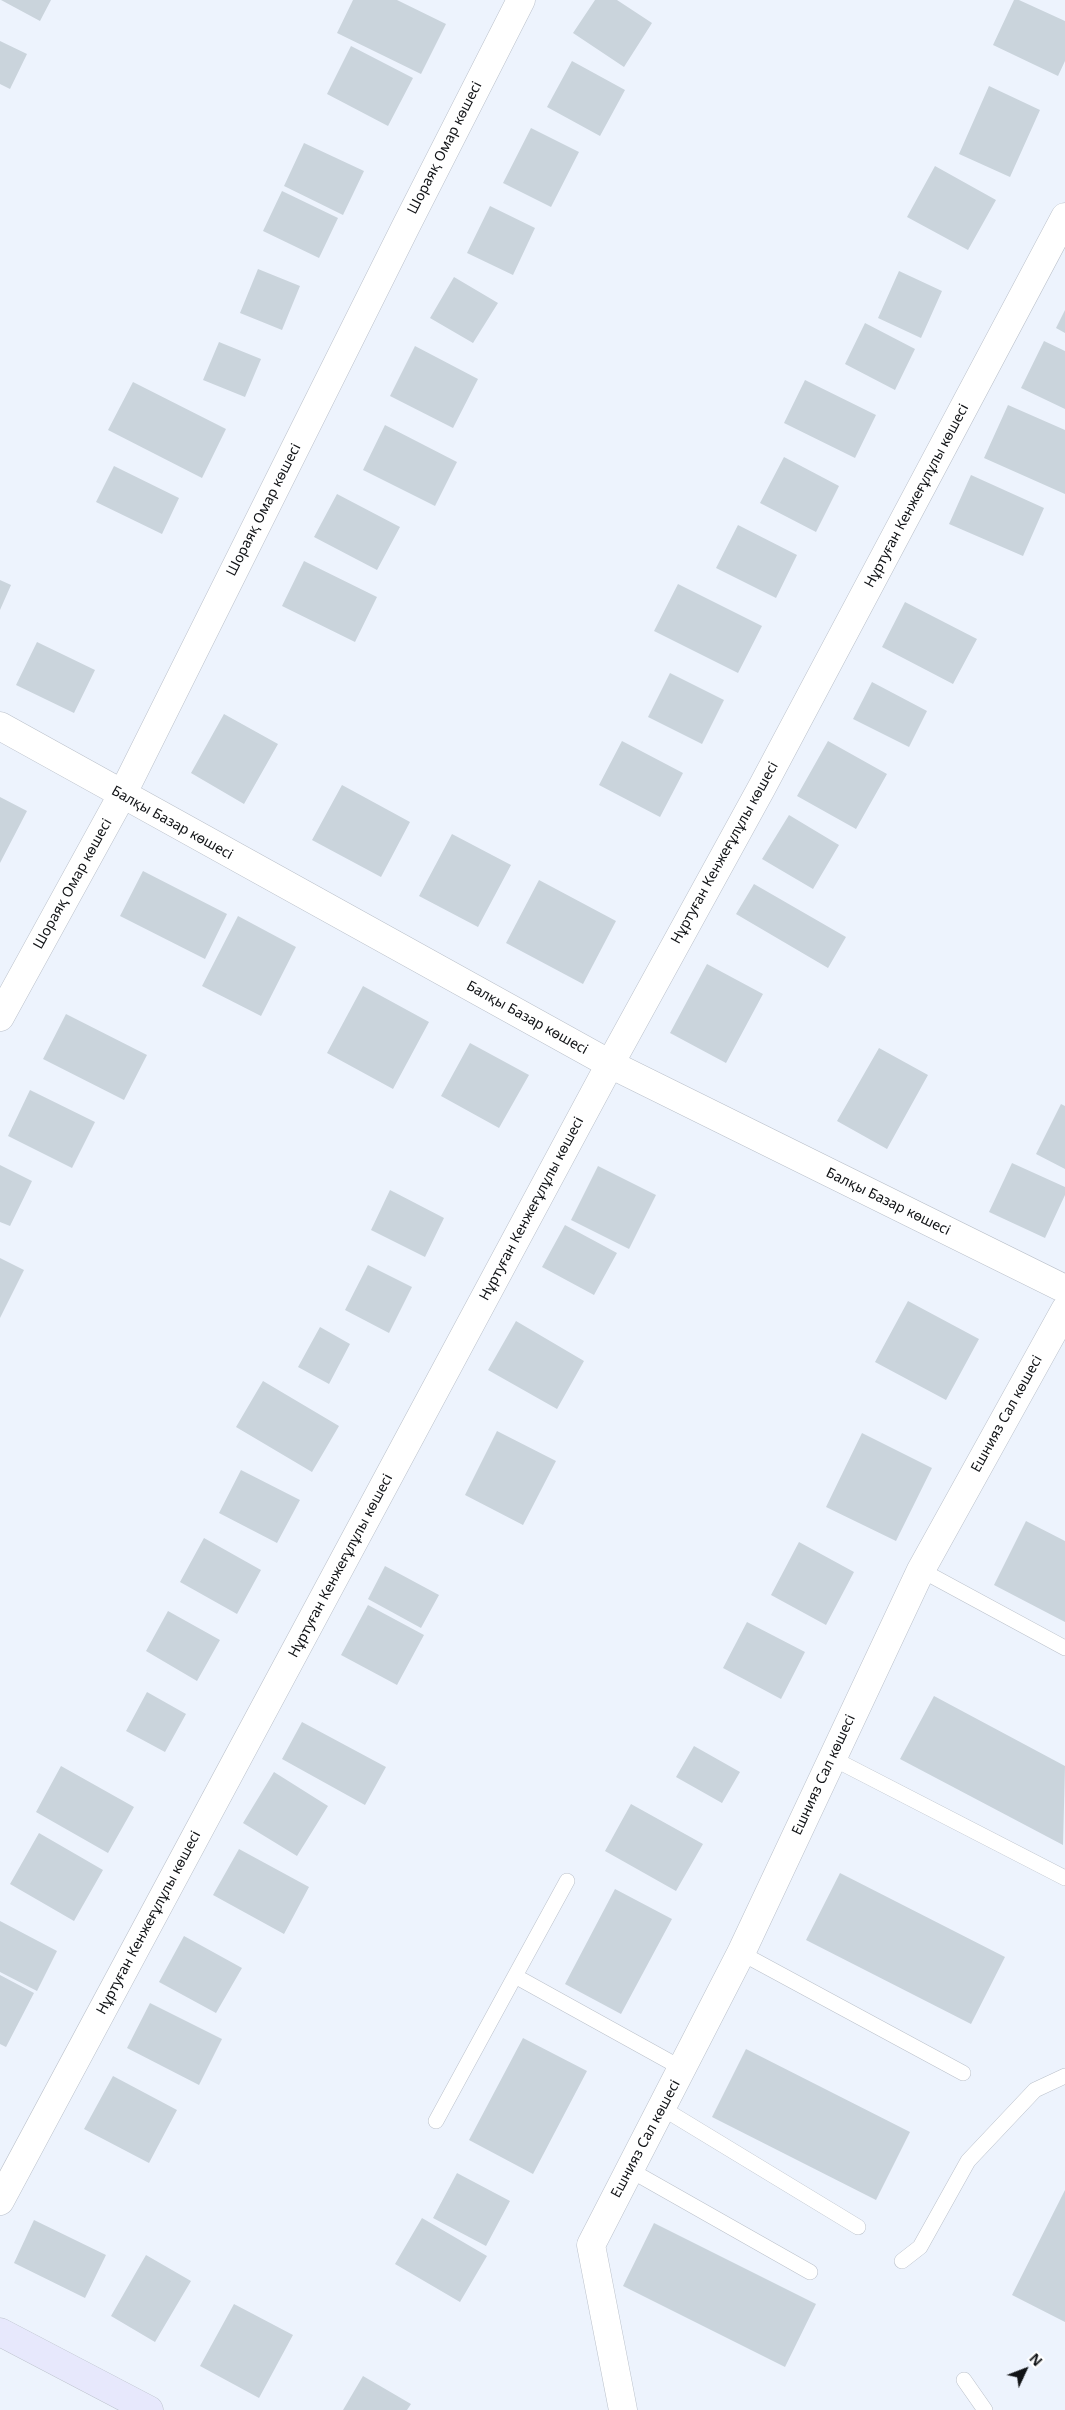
<!DOCTYPE html>
<html>
<head>
<meta charset="utf-8">
<style>
	body { margin:0 }
	#map { position:relative; width:1065px; height:2410px; overflow:hidden; background:#edf3fd; font-family:"Noto Sans",sans-serif }
	canvas { display:block }
	.north { position:absolute; left:1000px; top:2345px; width:50px; height:50px; -webkit-text-stroke:4px #fff; paint-order:stroke; rotate:47deg; font-size:14px; font-weight:700; line-height:20px; text-align:center; color:#111316 }
	.north::after { content:''; display:block; margin:auto; width:18px; height:22px; background:#111316; clip-path:polygon(50% 0,100% 100%,50% 72%,0 100%) }
</style>
</head>
<body>
<div id="map">
<canvas width="1065" height="2410"></canvas>
<div class="north">N</div>
</div>
<script>
const c = document.querySelector('canvas').getContext('2d');
c.lineJoin = 'round';
function fillPath(path, color) { c.fillStyle = color; c.fill(path, 'evenodd'); }
const toPath = rows => new Path2D(rows.map(r => 'M' + r).join(''));
function strokePath(path, color, width, dash) { c.strokeStyle = color; c.lineWidth = width; c.lineCap = dash ? 'butt' : 'round'; c.setLineDash(dash || []); c.stroke(path); }
function write(font, color, halo, rows, align = 'center') {
  c.font = font + ' "Noto Sans",sans-serif'; c.lineWidth = 4; c.setLineDash([]); c.textBaseline = 'middle'; c.strokeStyle = halo; c.fillStyle = color; for (const [text, x, y, turn = 0] of rows) {
    c.save(); c.translate(x, y); c.rotate((+turn || 0) * Math.PI / 180); c.textAlign = isNaN(turn) ? turn : align; if (halo) c.strokeText(text, 0, 0); c.fillText(text, 0, 0); c.restore();
  }
}
fillPath(toPath([
	[1,0,51,0,40,21],
	[353,0,397,0,446,24,421,74,337,33],
	[595,0,617,0,652,23,624,67,573,33],
	[1014,0,1019,0,1065,21,1065,61,1058,76,993,45],
	[0,41,27,54,10,89,0,84],
	[351,46,413,78,388,126,327,94],
	[572,61,625,90,600,136,547,107],
	[989,86,1040,110,1010,177,959,154],
	[531,128,579,152,551,207,503,183],
	[304,143,364,171,343,215,284,186],
	[935,166,996,200,968,250,907,217],
	[282,191,338,218,319,258,263,231],
	[490,206,535,228,513,275,467,253],
	[258,269,300,286,282,330,240,313],
	[899,271,942,291,921,338,878,318],
	[454,277,498,303,473,343,430,318],
	[1065,310,1065,333,1056,328],
	[865,323,915,349,895,390,845,364],
	[1044,341,1065,351,1065,409,1021,388],
	[219,342,261,359,245,397,203,380],
	[415,346,478,379,453,428,390,396],
	[805,380,876,415,855,458,784,423],
	[133,382,226,429,202,478,108,430],
	[1008,405,1065,430,1065,494,984,458],
	[385,425,457,462,435,506,363,470],
	[784,457,839,486,816,532,760,503],
	[114,466,179,498,162,534,96,502],
	[971,475,1044,508,1023,556,949,524],
	[337,494,400,527,377,570,314,537],
	[738,525,797,555,776,598,716,568],
	[304,561,377,597,355,642,282,606],
	[0,580,11,585,0,610],
	[678,584,762,626,738,673,654,631],
	[905,602,977,639,953,684,882,647],
	[37,642,95,670,74,713,16,685],
	[670,673,724,700,702,744,648,717],
	[872,682,927,711,909,747,853,719],
	[224,714,278,744,244,804,191,773],
	[622,741,683,773,660,817,599,785],
	[828,741,887,774,856,829,797,796],
	[342,785,410,822,381,877,312,840],
	[0,797,27,811,0,863],
	[789,815,839,845,813,889,762,859],
	[452,834,511,865,478,927,419,896],
	[143,871,227,914,205,959,120,916],
	[539,880,616,921,583,984,506,943],
	[754,884,846,937,828,968,736,914],
	[238,916,296,947,261,1016,202,986],
	[707,964,763,994,726,1063,670,1033],
	[363,986,429,1022,393,1089,327,1053],
	[66,1014,147,1055,124,1100,43,1059],
	[470,1043,529,1075,499,1128,441,1096],
	[879,1048,928,1075,887,1149,837,1121],
	[30,1090,95,1122,72,1168,8,1136],
	[1061,1104,1065,1106,1065,1169,1036,1154],
	[1012,1163,1065,1187,1065,1195,1045,1238,989,1212],
	[0,1165,32,1181,10,1226,0,1222],
	[598,1166,656,1195,629,1249,571,1220],
	[390,1190,444,1218,425,1257,371,1230],
	[565,1225,617,1253,594,1295,542,1267],
	[0,1258,24,1270,0,1318],
	[368,1265,412,1287,389,1333,345,1310],
	[908,1301,979,1339,946,1400,875,1362],
	[516,1321,584,1361,557,1409,488,1370],
	[320,1327,350,1344,329,1384,298,1367],
	[263,1381,339,1426,312,1472,236,1427],
	[497,1431,556,1461,523,1525,465,1495],
	[862,1433,932,1468,896,1541,826,1507],
	[241,1470,300,1500,277,1543,219,1513],
	[1026,1521,1065,1541,1065,1622,994,1585],
	[204,1538,261,1570,237,1614,180,1582],
	[799,1542,854,1572,826,1625,771,1595],
	[385,1566,439,1595,421,1628,368,1599],
	[368,1605,424,1635,397,1685,341,1655],
	[168,1611,220,1640,197,1681,146,1651],
	[747,1622,805,1652,781,1699,723,1668],
	[147,1692,186,1714,165,1752,126,1731],
	[934,1696,1065,1766,1063,1845,900,1759],
	[302,1722,386,1767,365,1805,282,1759],
	[694,1746,740,1772,722,1803,676,1777],
	[61,1766,134,1807,108,1853,36,1812],
	[274,1772,328,1806,297,1856,243,1823],
	[631,1804,703,1844,676,1891,605,1851],
	[39,1833,103,1870,74,1921,10,1884],
	[239,1849,309,1887,284,1934,213,1895],
	[840,1873,1005,1957,971,2024,806,1940],
	[615,1889,672,1919,621,2014,565,1984],
	[0,1921,57,1951,37,1991,0,1972],
	[184,1936,242,1968,216,2013,159,1982],
	[0,1975,34,1993,6,2047,0,2044],
	[150,2003,222,2039,199,2085,127,2048],
	[523,2038,587,2071,533,2174,469,2140],
	[746,2049,910,2132,876,2200,712,2117],
	[113,2076,177,2110,149,2163,84,2129],
	[457,2173,510,2201,486,2246,433,2218],
	[1065,2190,1065,2322,1012,2295],
	[422,2218,487,2256,460,2302,395,2264],
	[34,2220,106,2255,85,2298,14,2263],
	[654,2223,816,2304,785,2367,623,2286],
	[146,2255,191,2281,155,2342,111,2316],
	[234,2304,293,2335,259,2398,200,2366],
	[363,2376,411,2404,407,2410,343,2410]
]), '#cad4dc');
const lane = toPath([
	[921,1570,1065,1648],
	[832,1758,1065,1878],
	[567,1881,515,1976,683,2069],
	[741,1953,963,2073],
	[662,2108,858,2227],
	[436,2121,515,1976],
	[630,2170,810,2272],
	[902,2261,920,2247,968,2161,1035,2090,1065,2076],
	[964,2380,985,2410]
]);
const street = toPath([
	[0,726,610,1064,1065,1289],
	[0,1017,122,795,406,226,521,0],
	[0,2201,610,1064,761,789,1065,217],
	[623,2410,591,2245,741,1953,921,1570,1065,1310]
]);
const secondary = toPath([
	[0,2332,149,2410]
]);
strokePath(lane, '#bac0ca', 16);
strokePath(street, '#bac0ca', 29);
strokePath(secondary, '#bac0ca', 29);
strokePath(lane, '#fff', 15);
strokePath(street, '#fff', 28);
strokePath(secondary, '#e7e8fc', 28);
write('14px', '#111316', '#fff', [
	["Шораяқ Омар көшесі",445,148,-63],
	["Нұртуған Кенжеғұлұлы көшесі",917,496,-62],
	["Шораяқ Омар көшесі",264,510,-63],
	["Балқы Базар көшесі",172,823,29],
	["Нұртуған Кенжеғұлұлы көшесі",725,853,-61],
	["Шораяқ Омар көшесі",73,884,-61],
	["Балқы Базар көшесі",527,1018,29],
	["Балқы Базар көшесі",888,1202,26],
	["Нұртуған Кенжеғұлұлы көшесі",532,1209,-62],
	["Ешнияз Сал көшесі",1007,1414,-61],
	["Нұртуған Кенжеғұлұлы көшесі",341,1566,-62],
	["Ешнияз Сал көшесі",824,1775,-65],
	["Нұртуған Кенжеғұлұлы көшесі",149,1923,-62],
	["Ешнияз Сал көшесі",646,2139,-62]
]);
</script>
</body>
</html>
